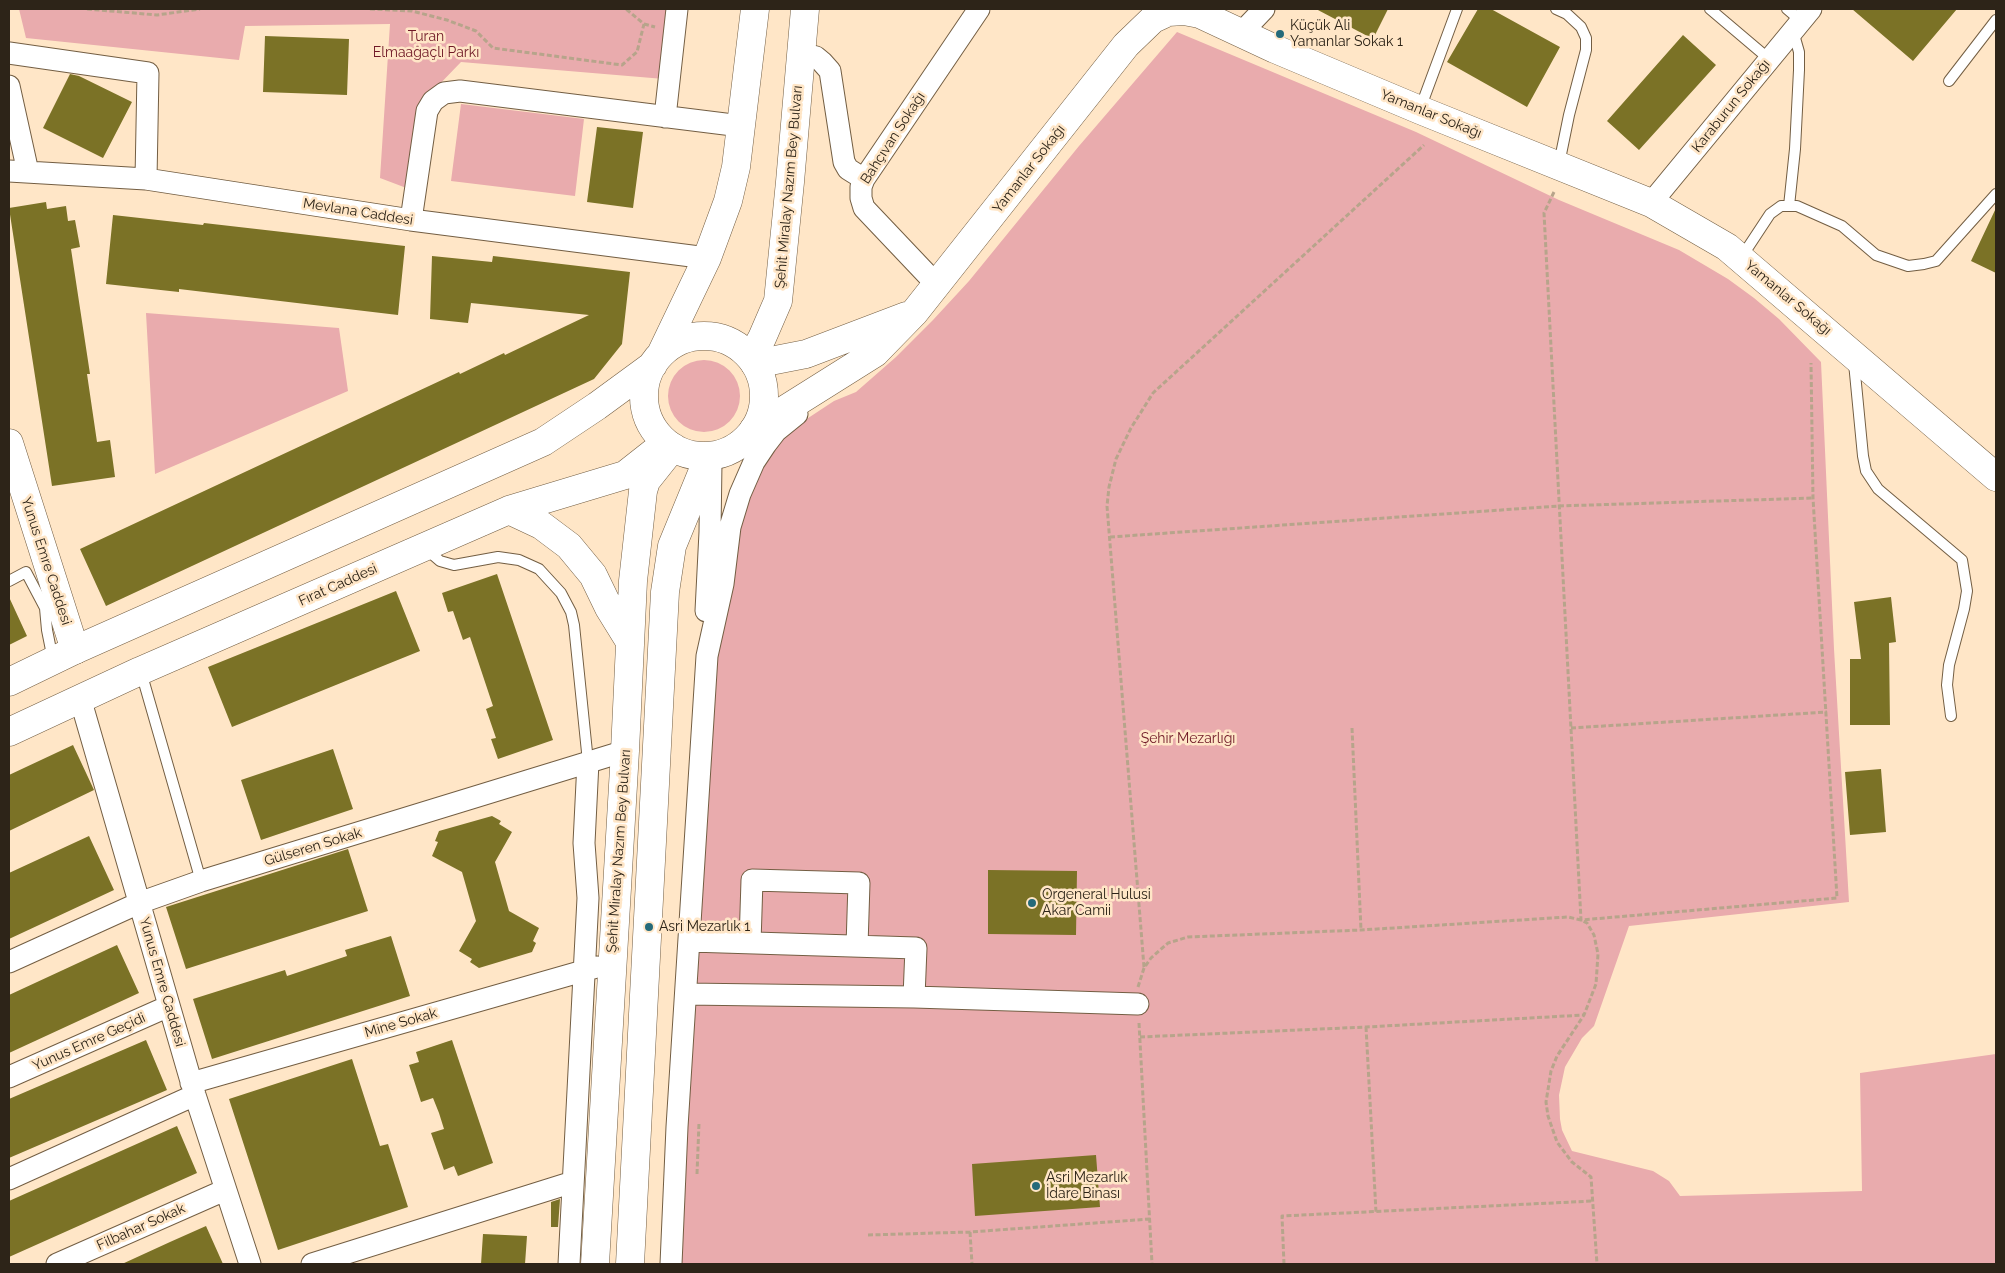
<!DOCTYPE html>
<html>
<head>
<meta charset="utf-8">
<style>
	body { margin:0 }
	#map { position:relative; width:2005px; height:1273px; overflow:hidden; background:#ffe6c7; font-family:Raleway,sans-serif }
	canvas { display:block }
	.frame { position:absolute; inset:0; border:10px solid #2d2418; pointer-events:none }
</style>
</head>
<body>
<div id="map">
<canvas width="2005" height="1273"></canvas>
<div class="frame"></div>
</div>
<script>
const c = document.querySelector('canvas').getContext('2d');
c.lineJoin = 'round';
function fillPath(path, color) { c.fillStyle = color; c.fill(path, 'evenodd'); }
const toPath = rows => new Path2D(rows.map(r => 'M' + r).join(''));
function strokePath(path, color, width, dash) { c.strokeStyle = color; c.lineWidth = width; c.lineCap = dash ? 'butt' : 'round'; c.setLineDash(dash || []); c.stroke(path); }
function write(font, color, halo, rows, align = 'center') {
  c.font = font + ' Raleway,sans-serif'; c.lineWidth = 5; c.setLineDash([]); c.textBaseline = 'middle'; c.strokeStyle = halo; c.fillStyle = color; for (const [text, x, y, turn = 0] of rows) {
    c.save(); c.translate(x, y); c.rotate((+turn || 0) * Math.PI / 180); c.textAlign = isNaN(turn) ? turn : align; if (halo) c.strokeText(text, 0, 0); c.fillText(text, 0, 0); c.restore();
  }
}
fillPath(toPath([
	[19,9,674,9,676,80,461,62,433,91,417,192,380,178,390,24,245,26,239,60,26,38],
	[1177,32,1416,132,1559,200,1679,250,1728,279,1754,298,1779,319,1821,362,1834,649,1849,902,1629,926,1594,1026,1582,1038,1565,1067,1559,1095,1560,1119,1562,1130,1572,1151,1653,1171,1669,1181,1680,1196,1862,1191,1860,1073,1996,1054,1996,1264,673,1264,722,557,742,485,793,428,834,401,856,392,896,357,933,320,969,281,1079,146],
	[461,104,584,119,575,196,451,181],
	[146,313,339,328,348,391,155,474],
	'668 396a36 36 0 1 1 72 0a36 36 0 1 1-72 0Z'
]), '#e9abad');
fillPath(toPath([
	[1316,9,1388,9,1373,39],
	[1478,9,1491,9,1560,47,1527,107,1447,62],
	[1852,9,1957,9,1913,61],
	[1683,35,1716,65,1639,150,1607,121],
	[265,36,349,39,347,95,263,92],
	[70,74,79,76,132,102,103,158,43,128],
	[597,127,643,132,633,208,587,202],
	[46,202,47,209,66,206,68,221,75,220,80,247,71,249,90,374,87,374,97,442,110,440,115,477,52,486,9,208],
	[1996,208,1996,273,1971,261],
	[113,215,203,225,204,223,405,246,398,315,179,289,179,292,106,284],
	[432,256,492,262,493,256,630,272,622,344,594,379,106,606,80,549,459,372,460,374,504,353,505,355,589,315,471,303,468,323,430,319],
	[497,574,553,740,498,759,491,739,496,738,486,709,493,706,470,637,463,640,453,611,448,612,442,593],
	[396,591,420,651,232,727,208,667],
	[9,597,27,636,9,645],
	[1891,597,1896,642,1889,643,1890,725,1850,725,1850,659,1861,659,1854,602],
	[73,745,94,790,9,831,9,775],
	[333,749,353,809,261,840,241,780],
	[1881,769,1886,832,1850,835,1845,772],
	[492,816,501,821,499,824,512,832,495,862,509,911,539,928,533,941,536,943,532,952,479,968,470,962,472,959,459,951,476,921,462,872,432,856,438,842,435,841,439,831],
	[89,836,114,890,9,939,9,873],
	[348,849,368,911,186,969,166,907],
	[988,870,1077,871,1076,935,988,934],
	[391,936,410,996,212,1059,193,999,285,970,287,976,347,956,345,950],
	[117,945,139,993,9,1053,9,995],
	[146,1040,167,1090,9,1158,9,1099],
	[452,1040,493,1163,458,1176,454,1166,444,1170,431,1133,444,1129,439,1113,433,1098,421,1102,409,1065,419,1062,416,1052],
	[352,1059,380,1146,388,1144,408,1207,278,1250,229,1099],
	[177,1126,197,1173,9,1257,9,1201],
	[1096,1155,1100,1207,975,1216,972,1164],
	[560,1199,558,1227,551,1227,551,1202],
	[206,1226,223,1264,122,1264,170,1242],
	[483,1234,527,1236,525,1264,481,1264]
]), '#7b7226');
const lane = toPath([
	[1556,9,1567,14,1581,27,1586,38,1586,50,1569,115,1559,164],
	[1710,9,1769,59],
	[1787,9,1801,21],
	[1949,81,1996,20],
	[1420,109,1457,9],
	[1789,206,1795,149,1799,70,1799,52,1793,31],
	[1741,258,1770,214,1781,206,1797,206,1842,226,1876,255,1908,266,1924,264,1936,261,1996,194],
	[1854,363,1863,456,1866,471,1878,489,1962,560,1967,591,1964,609,1949,665,1947,685,1951,716],
	[425,548,440,561,454,565,498,557,519,560,539,569,561,593,571,612,574,625,588,762],
	[9,581,26,572,45,608,47,630,53,660],
	[141,672,201,881]
]);
const street = toPath([
	[1241,33,1264,9],
	[9,53,148,73,146,179],
	[801,53,816,57,822,62,830,71,844,162,848,169,864,179],
	[9,86,28,172],
	[665,117,677,9],
	[9,171,146,179,411,220,707,258],
	[1651,203,1811,9],
	[411,220,427,111,433,101,444,93,460,91,741,126],
	[937,285,864,208,861,198,861,187,864,179,979,9],
	[706,611,710,532,711,462],
	[80,698,195,1095,250,1264],
	[690,941,916,948,914,997],
	[750,943,752,880,859,883,857,946],
	[9,962,139,903,201,881,625,751],
	[686,994,914,997,1138,1004],
	[9,1077,169,1006],
	[191,1083,597,967],
	[9,1179,195,1095],
	[57,1264,225,1190],
	[312,1264,573,1182],
	[569,1264,588,898,584,843,588,762],
	[671,1264,677,1127,707,656,723,584,730,527,740,494,754,462,766,444,776,431,797,414]
]);
const secondary = toPath([
	[755,364,806,354,906,316],
	[754,429,875,353,914,313,1126,45,1153,19,1168,12,1184,11,1200,14,1275,49,1420,110,1651,203,1727,247,1996,477],
	[9,443,75,650]
]);
const primary = toPath([
	'644 396a60 60 0 1 1 120 0a60 60 0 1 1-120 0Z',
	[661,354,707,258,728,201,736,167,755,9],
	[751,358,762,338,778,301,790,182,805,9],
	[509,510,541,525,569,546,593,575,609,608,630,642],
	[9,682,75,650,543,442,597,406,653,365],
	[9,732,140,671,509,510,625,475,658,449],
	[595,1264,625,751,633,581,643,491,646,481,673,447],
	[630,1264,665,592,672,546,709,456]
]);
strokePath(lane, '#735e43', 12);
strokePath(street, '#735e43', 23);
strokePath(secondary, '#735e43', 29);
strokePath(primary, '#735e43', 29);
strokePath(toPath([
	[87,9,157,15,200,9],
	[370,9,412,11,447,20,476,31,493,48,622,65,637,52,644,24,626,9],
	[644,24,655,27],
	[1554,192,1544,213,1581,920,1837,898,1813,498,1811,363],
	[1110,537,1559,506,1813,498],
	[1352,728,1361,930],
	[1571,728,1827,712],
	[1144,967,1107,506,1109,487,1116,459,1131,428,1153,393,1424,145],
	[1138,987,1144,968,1151,958,1168,943,1188,937,1361,930,1568,917,1581,920,1587,923,1594,935,1598,954,1596,984,1584,1015,1557,1056,1551,1071,1546,1102,1548,1116,1557,1142,1572,1162,1591,1177,1597,1264],
	[1139,1023,1152,1264],
	[1366,1027,1376,1212],
	[1140,1037,1366,1027,1584,1015],
	[697,1174,699,1123],
	[970,1232,972,1264],
	[868,1235,970,1232,1150,1219],
	[1284,1264,1282,1216,1593,1201]
]), '#b7a48b', 3, [5, 2.5]);
strokePath(lane, '#fff', 10);
strokePath(street, '#fff', 21);
strokePath(secondary, '#fff', 28);
strokePath(primary, '#fff', 28);
for (const [x, y, r, color] of [
	[1280,34,5,"#256a7a"],
	[1032,903,5,"#256a7a"],
	[649,927,5,"#256a7a"],
	[1036,1186,5,"#256a7a"]
]) { const dot = new Path2D(); dot.arc(x, y, r, 0, 2 * Math.PI); c.fillStyle = color; c.fill(dot); strokePath(dot, '#ffe6c7', 2); }
write('14px', '#2d2418', '#ffe6c7', [
	["Küçük Ali",1290,26],
	["Yamanlar Sokak 1",1290,42],
	["Orgeneral Hulusi",1042,895],
	["Akar Camii",1042,911],
	["Asri Mezarlık 1",659,927],
	["Asri Mezarlık",1046,1178],
	["İdare Binası",1046,1194]
], 'left');
write('14px', '#6f1826', '#ffe6c7', [
	["Turan",426,37],
	["Elmaağaçlı Parkı",426,53],
	["Şehir Mezarlığı",1188,739]
]);
write('14px', '#2d2418', '#ffe6c7', [
	["Karaburun Sokağı",1731,106,-51],
	["Yamanlar Sokağı",1431,114,22],
	["Bahçıvan Sokağı",893,138,-57],
	["Yamanlar Sokağı",1029,169,-52],
	["Şehit Miralay Nazım Bey Bulvarı",789,187,-85],
	["Mevlana Caddesi",358,212,9],
	["Yamanlar Sokağı",1788,298,40],
	["Yunus Emre Caddesi",46,561,72],
	["Fırat Caddesi",338,585,-24],
	["Gülseren Sokak",313,847,-17],
	["Şehit Miralay Nazım Bey Bulvarı",619,851,-86],
	["Yunus Emre Caddesi",162,982,74],
	["Mine Sokak",401,1023,-16],
	["Yunus Emre Geçidi",89,1042,-24],
	["Filbahar Sokak",141,1227,-24]
]);
</script>
</body>
</html>
